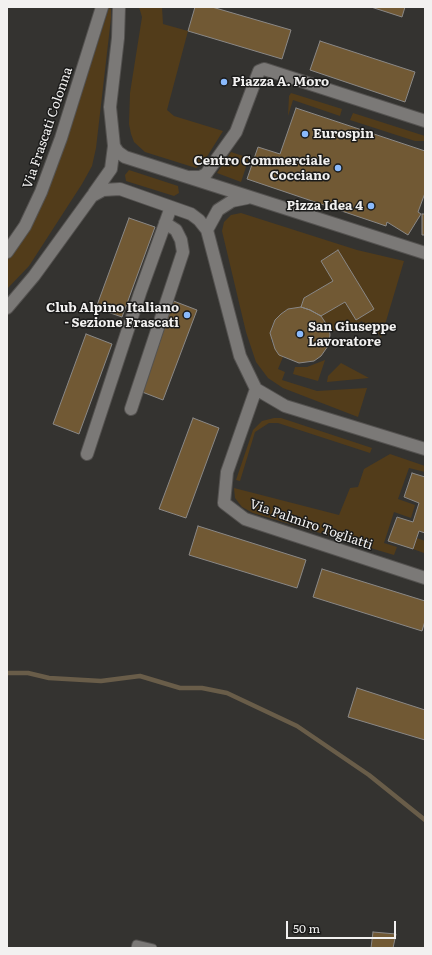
<!DOCTYPE html>
<html>
<head>
<meta charset="utf-8">
<style>
	body { margin:0 }
	#map { position:relative; width:432px; height:955px; overflow:hidden; background:#343330; font-family:Literata,serif }
	canvas { display:block }
	.frame { position:absolute; inset:0; border:8px solid #f2f1f0; pointer-events:none }
	.scale { position:absolute; left:286px; top:921px; width:110px; height:18px; box-sizing:border-box; border:2px solid #f2f1f0; border-top:0; padding-left:5px; font-size:12px; line-height:14px; white-space:nowrap; color:#f2f1f0; -webkit-text-stroke:3px #1b1b1a; paint-order:stroke }
</style>
</head>
<body>
<div id="map">
<canvas width="432" height="955"></canvas>
<div class="frame"></div>
<div class="scale">50 m</div>
</div>
<script>
const c = document.querySelector('canvas').getContext('2d');
c.lineJoin = 'round';
function fillPath(path, color) { c.fillStyle = color; c.fill(path, 'evenodd'); }
const toPath = rows => new Path2D(rows.map(r => 'M' + r).join(''));
function strokePath(path, color, width, dash) { c.strokeStyle = color; c.lineWidth = width; c.lineCap = dash ? 'butt' : 'round'; c.setLineDash(dash || []); c.stroke(path); }
function write(font, color, halo, rows, align = 'center') {
  c.font = font + ' Literata,serif'; c.lineWidth = 3; c.setLineDash([]); c.textBaseline = 'middle'; c.strokeStyle = halo; c.fillStyle = color; for (const [text, x, y, turn = 0] of rows) {
    c.save(); c.translate(x, y); c.rotate((+turn || 0) * Math.PI / 180); c.textAlign = isNaN(turn) ? turn : align; if (halo) c.strokeText(text, 0, 0); c.fillText(text, 0, 0); c.restore();
  }
}
fillPath(toPath([
	[139,7,162,7,163,24,188,31,167,110,174,116,223,131,203,163,196,168,145,152,134,142,131,134,129,124,130,93,142,17],
	[109,8,111,9,111,18,96,148,92,166,82,184,29,266,7,289,7,260,18,244,57,164,78,105],
	[291,93,342,109,340,116,293,100,288,116,289,96],
	[353,113,425,136,425,141,415,141,350,120],
	[231,152,249,158,241,182,217,173],
	[129,170,178,186,179,193,174,196,126,181,125,175],
	[241,213,357,250,404,261,381,338,372,323,365,327,362,321,347,329,330,331,321,316,345,302,356,320,373,309,338,250,321,261,333,281,304,298,301,307,288,309,281,314,275,320,272,326,271,340,275,349,283,357,278,369,285,372,282,380,317,391,367,388,358,417,283,388,268,378,256,362,246,332,222,231,224,222,231,215],
	[325,360,318,381,293,374,295,367,307,367],
	[341,363,369,378,327,382,328,376],
	[274,418,281,418,372,448,370,453,278,423,269,423,255,432,240,481,236,480,253,430,262,421],
	[390,454,425,466,425,472,409,468,398,499,415,505,411,518,394,512,384,543,397,547,394,555,253,513,242,507,235,498,234,488,339,515,350,488,358,487,364,469],
	[417,538,425,541,424,553,413,549]
]), '#523c1a');
strokePath(toPath([
	[7,673,28,673,49,678,101,681,140,676,180,688,202,688,227,693,297,726,369,775,425,820]
]), '#695d49', 4.5);
const building = toPath([
	[195,7,212,7,291,30,282,59,188,31,195,7],
	[371,7,405,7,402,17,371,7],
	[320,41,415,72,405,102,310,70,320,41],
	[296,108,425,151,425,193,418,212,421,214,408,235,387,222,386,226,247,179,258,147,280,154,296,108],
	[422,214,425,214,425,235,422,235,422,214],
	[129,218,155,227,122,317,96,308,129,218],
	[338,250,374,309,356,320,345,302,321,316,310,310,301,307,304,298,333,281,321,261,338,250],
	[171,300,197,310,163,400,137,390,171,300],
	[301,307,310,310,321,316,329,328,330,335,328,346,321,356,314,361,299,363,279,355,275,349,270,333,275,320,281,314,288,309,301,307],
	[86,334,112,344,79,434,53,424,86,334],
	[193,418,219,428,186,518,159,509,193,418],
	[412,473,425,477,425,533,419,531,413,549,388,541,397,517,413,522,419,503,404,497,412,473],
	[198,526,306,560,297,588,189,555,198,526],
	[322,569,425,601,425,621,422,631,313,597,322,569],
	[357,688,425,710,425,740,348,717,357,688],
	[373,932,396,934,393,948,371,948,373,932]
]);
fillPath(building, '#715934');
strokePath(building, '#8a8886', 1);
const lane = toPath([
	[135,948,136,944,153,948]
]);
const street = toPath([
	[119,7,118,38,110,107,114,146,118,152,125,157,425,253],
	[190,177,200,177,206,174,236,132,259,71,264,69,425,121],
	[94,193,111,169,114,146],
	[207,230,218,210,232,201,247,198],
	[7,308,34,276,92,196,103,190,120,189,191,214,199,220,207,230,240,356,256,389,227,472,224,503,245,519,425,578],
	[256,389,285,406,425,449],
	[131,409,183,252,181,240,176,230,165,223],
	[87,454,140,293,171,207]
]);
const secondary = toPath([
	[7,252,25,226,41,192,61,138,102,7]
]);
strokePath(lane, '#545250', 9);
strokePath(street, '#545250', 14);
strokePath(secondary, '#545250', 14);
strokePath(lane, '#7b7977', 7);
strokePath(street, '#7b7977', 12);
strokePath(secondary, '#7b7977', 12);
for (const [x, y, r, color] of [
	[224,82,4,"#8abafc"],
	[305,134,4,"#8abafc"],
	[338,168,4,"#8abafc"],
	[371,206,4,"#8abafc"],
	[187,315,4,"#8abafc"],
	[300,334,4,"#8abafc"]
]) { const dot = new Path2D(); dot.arc(x, y, r, 0, 2 * Math.PI); c.fillStyle = color; c.fill(dot); strokePath(dot, '#1b1b1a', 1.5); }
write('bold 13px', '#f2f1f0', '#1b1b1a', [
	["Piazza A. Moro",232,82],
	["Eurospin",313,134],
	["Centro Commerciale",330,161,"right"],
	["Cocciano",330,176,"right"],
	["Pizza Idea 4",363,206,"right"],
	["Club Alpino Italiano",179,308,"right"],
	["- Sezione Frascati",179,323,"right"],
	["San Giuseppe",308,327],
	["Lavoratore",308,342]
], 'left');
write('13px', '#f2f1f0', '#1b1b1a', [
	["Via Frascati Colonna",48,128,-71],
	["Via Palmiro Togliatti",311,525,19]
]);
</script>
</body>
</html>
